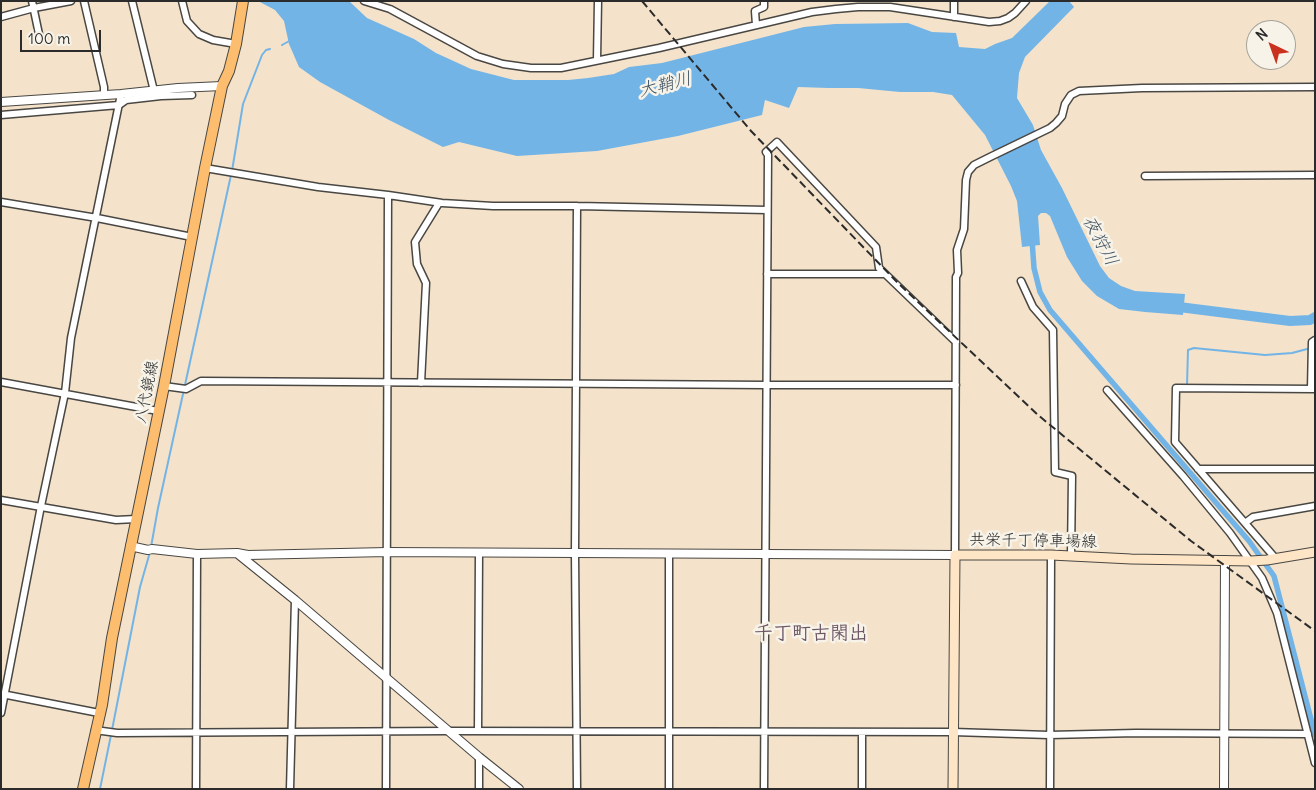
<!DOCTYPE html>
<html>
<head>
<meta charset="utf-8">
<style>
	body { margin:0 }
	#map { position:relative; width:1316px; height:790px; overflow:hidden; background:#f4e3ca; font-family:Delius,sans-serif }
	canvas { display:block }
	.frame { position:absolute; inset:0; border:2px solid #2b2b2b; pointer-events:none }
	.north { position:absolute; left:1246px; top:20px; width:50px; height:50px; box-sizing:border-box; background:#f7f3e8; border:1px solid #a5a39c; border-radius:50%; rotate:318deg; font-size:14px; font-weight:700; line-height:20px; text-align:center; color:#2b2b2b }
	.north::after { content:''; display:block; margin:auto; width:18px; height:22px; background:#c8321e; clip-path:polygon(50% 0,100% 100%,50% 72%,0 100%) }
	.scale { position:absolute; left:20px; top:30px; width:81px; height:22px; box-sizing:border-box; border:2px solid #2b2b2b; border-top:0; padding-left:6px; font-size:15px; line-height:18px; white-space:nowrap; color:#2b2b2b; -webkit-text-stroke:4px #f7f3e8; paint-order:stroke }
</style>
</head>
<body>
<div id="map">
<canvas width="1316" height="790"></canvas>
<div class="frame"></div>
<div class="north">N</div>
<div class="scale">100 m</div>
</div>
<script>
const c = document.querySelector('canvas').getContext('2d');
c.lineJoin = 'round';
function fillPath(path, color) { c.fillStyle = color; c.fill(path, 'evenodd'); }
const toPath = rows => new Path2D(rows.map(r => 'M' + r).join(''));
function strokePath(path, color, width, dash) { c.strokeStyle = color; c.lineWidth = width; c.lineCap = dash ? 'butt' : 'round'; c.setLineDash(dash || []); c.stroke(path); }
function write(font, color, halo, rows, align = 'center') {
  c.font = font + ' Delius,"Klee One",sans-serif'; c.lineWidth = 5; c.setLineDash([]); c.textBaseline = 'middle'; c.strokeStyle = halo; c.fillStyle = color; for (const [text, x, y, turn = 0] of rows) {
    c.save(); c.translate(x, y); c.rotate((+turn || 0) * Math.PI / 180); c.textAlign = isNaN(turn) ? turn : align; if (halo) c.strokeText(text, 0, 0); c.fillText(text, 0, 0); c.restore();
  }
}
fillPath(toPath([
	[258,1,349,1,367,18,414,39,436,53,471,69,514,80,568,80,588,78,614,74,629,67,662,63,804,27,835,24,908,23,932,32,956,33,959,47,985,49,995,44,1012,38,1050,1,1069,1,1074,7,1025,57,1019,73,1017,98,1033,125,1041,150,1062,188,1100,266,1109,278,1121,286,1135,291,1185,294,1183,315,1145,312,1119,309,1097,296,1082,281,1067,257,1050,216,1046,213,1041,213,1038,216,1040,245,1022,247,1017,201,1011,186,985,135,952,95,933,92,900,92,858,88,828,88,798,87,789,108,765,100,762,115,678,136,597,151,517,156,459,142,443,147,389,120,320,82,299,67,289,44,284,21,275,10]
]), '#73b4e7');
strokePath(toPath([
	[282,45,291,40],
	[232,171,243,104,262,55,266,50,270,49],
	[1187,385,1188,350,1194,348,1265,355,1292,353,1311,348],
	[151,547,158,508,231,175],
	[112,730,140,587,150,552],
	[100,789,111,735]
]), '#73b4e7', 2);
strokePath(toPath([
	[1032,240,1034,268,1040,292,1050,310,1249,541,1274,576,1315,735]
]), '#73b4e7', 5.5);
strokePath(toPath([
	[1171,306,1290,321,1310,320,1315,317]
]), '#73b4e7', 10);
const minor = toPath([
	[32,1,40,39],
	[84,1,104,87,104,95],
	[132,1,154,91],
	[182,1,187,21,199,34,213,40,236,44],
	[364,1,390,9,477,56,503,64,531,68,561,68,659,48,812,12,836,9,858,7,890,7,989,22,1000,21,1008,18,1015,13,1026,1],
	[954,1,954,17],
	[1,17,34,8,71,1],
	[756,25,755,11,764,7,764,1],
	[597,60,598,1],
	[1,115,119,105,126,100,161,96,192,95],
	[205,168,318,187,388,195,442,203,493,206,577,206,767,210],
	[1145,176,1315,175],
	[1,202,97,218,192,237],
	[767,274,885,274],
	[1021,281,1033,307,1053,330,1055,472,1072,476,1071,556],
	[1,382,158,411],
	[421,383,426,283,417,264,415,242,439,203],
	[164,386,186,389,201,381,766,385,956,385],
	[1311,389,1312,342,1315,340],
	[1107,390,1183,476,1230,533,1262,578,1277,613,1315,763],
	[1198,469,1315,469],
	[1,500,116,520,136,519],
	[1245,523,1175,442,1176,388,1315,389],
	[669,554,669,789],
	[955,555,956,277,958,273,957,250,964,229,966,180,968,172,974,165,990,157,1050,128,1056,123,1062,116,1065,104,1071,95,1079,91,1142,88,1315,87],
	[1276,559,1245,523,1253,517,1315,506],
	[2,694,99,713],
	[1,713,41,506,65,393,71,338,121,94],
	[95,730,117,733,447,731,953,732,1049,735,1136,733,1308,734],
	[478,731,479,553],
	[479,757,479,789],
	[196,789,197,554],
	[290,789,295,600],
	[386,789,388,195],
	[577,789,575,553,577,206],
	[764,789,768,155,766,152,777,142,876,247,879,268,956,342],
	[862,789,862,732],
	[1050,789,1051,555]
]);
const tertiary = toPath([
	[1,102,121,94,178,88,222,86],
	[130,546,148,550,152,549,197,554,237,553,248,555,387,552,955,555],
	[238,554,295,600,479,757,519,789],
	[1224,789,1225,560]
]);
const secondary = toPath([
	[953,789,955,555,1051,555,1131,559,1251,561,1267,560,1315,552]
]);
const primary = toPath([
	[83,789,102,705,112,638,164,386,205,168,222,86,229,71,236,44,243,1]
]);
strokePath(minor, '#494743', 9);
strokePath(tertiary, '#494743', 10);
strokePath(secondary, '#494743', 11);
strokePath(primary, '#494743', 12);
strokePath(minor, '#fff', 6);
strokePath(tertiary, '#fff', 8);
strokePath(secondary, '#fee5c5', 9);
strokePath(primary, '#fcbd6f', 10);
strokePath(toPath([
	[642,1,751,131,898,283,1038,415,1191,541,1315,631]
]), '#2b2b2b', 2, [8, 4]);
write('16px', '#2b2b2b', '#f7f3e8', [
	["八代鏡線",147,392,-79],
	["共栄千丁停車場線",1033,541,1]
]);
write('italic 18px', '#415463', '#f7f3e8', [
	["大鞘川",665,85,-14],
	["夜狩川",1100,241,62]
]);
write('bold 19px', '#6c5665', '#f7f3e8', [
	["千丁町古閑出",811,634]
]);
</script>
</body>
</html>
